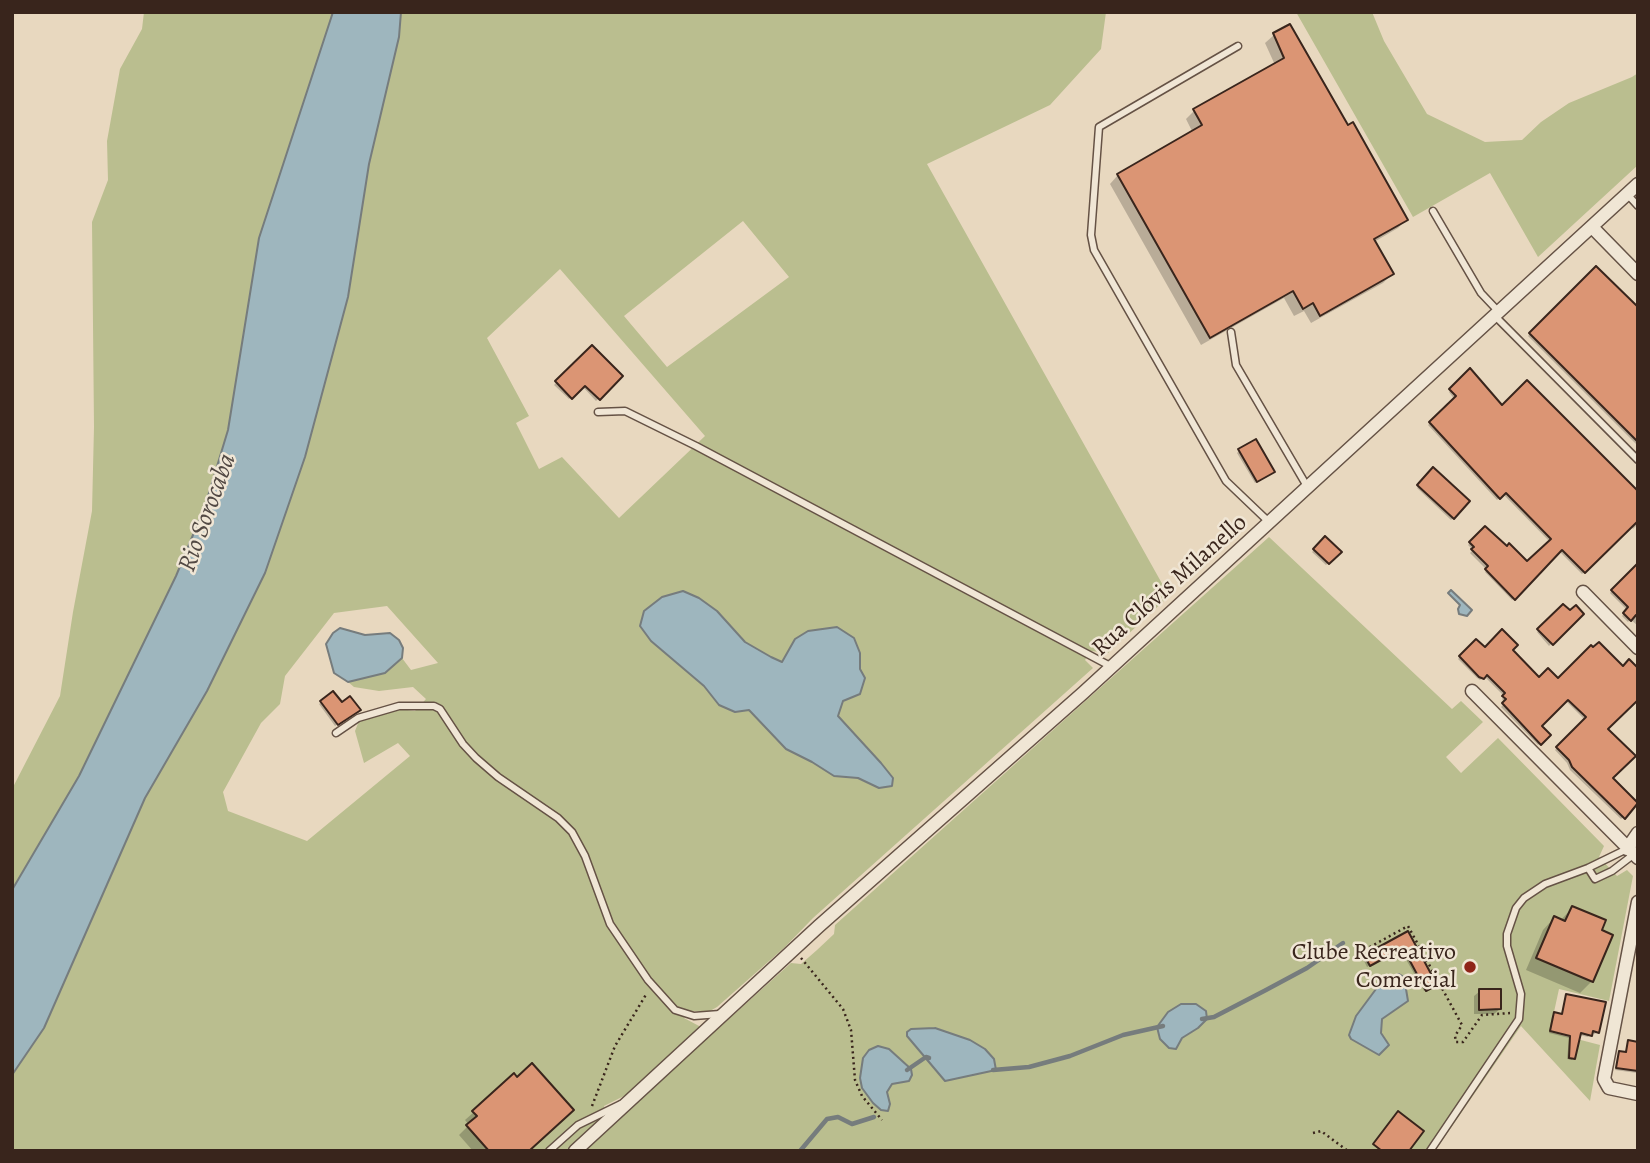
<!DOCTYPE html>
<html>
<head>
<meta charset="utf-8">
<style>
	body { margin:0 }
	#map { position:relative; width:1650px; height:1163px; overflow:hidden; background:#e8d8bf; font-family:Alegreya,serif }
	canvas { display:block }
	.frame { position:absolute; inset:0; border:14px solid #39251c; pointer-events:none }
</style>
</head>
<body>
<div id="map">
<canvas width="1650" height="1163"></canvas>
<div class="frame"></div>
</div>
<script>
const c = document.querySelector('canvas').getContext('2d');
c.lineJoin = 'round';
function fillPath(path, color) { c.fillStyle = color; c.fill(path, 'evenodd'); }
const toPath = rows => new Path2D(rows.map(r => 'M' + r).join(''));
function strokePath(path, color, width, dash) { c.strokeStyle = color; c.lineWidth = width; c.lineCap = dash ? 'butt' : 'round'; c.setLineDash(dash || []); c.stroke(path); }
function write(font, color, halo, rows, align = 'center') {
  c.font = font + ' Alegreya,serif'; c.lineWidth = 5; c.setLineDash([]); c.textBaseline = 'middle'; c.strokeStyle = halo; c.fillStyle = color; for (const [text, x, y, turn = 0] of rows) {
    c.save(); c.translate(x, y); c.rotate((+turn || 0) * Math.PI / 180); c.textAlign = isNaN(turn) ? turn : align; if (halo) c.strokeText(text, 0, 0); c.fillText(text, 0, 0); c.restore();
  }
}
fillPath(toPath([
	[144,12,333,12,228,430,205,506,176,576,79,776,12,890,12,789,60,696,73,612,92,511,94,427,92,222,108,180,107,141,120,69,142,29],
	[401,12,1106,12,1101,49,1050,105,927,164,1169,596,1108,653,1091,651,1085,660,1093,668,813,918,785,947,717,1007,710,1011,687,1011,684,1018,701,1027,630,1093,604,1106,607,1114,567,1151,12,1151,12,1075,44,1028,145,798,207,691,369,164,399,37],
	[743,221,789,277,667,367,624,316],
	[560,269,705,436,619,518,562,457,539,469,516,423,529,416,487,338],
	[387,606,438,663,411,670,402,658,385,673,348,682,354,687,379,691,413,687,426,699,415,711,400,709,359,721,355,731,364,763,398,743,410,756,307,841,228,811,223,792,261,723,280,704,285,676,334,613],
	[1296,12,1372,12,1384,41,1427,114,1485,142,1522,140,1541,122,1569,103,1632,77,1638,73,1638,165,1538,257,1490,173,1413,217],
	[1269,537,1452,709,1461,701,1483,722,1446,757,1461,773,1498,738,1604,846,1599,857,1617,876,1627,870,1633,876,1609,1001,1559,989,1554,1012,1550,1032,1600,1045,1590,1101,1521,1026,1435,1151,582,1151,791,963,801,964,817,950,834,934,835,925]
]), '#babe8f');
const water = toPath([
	[333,12,401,12,399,37,369,164,348,297,305,457,265,573,207,691,145,798,44,1028,12,1075,12,890,79,776,176,576,205,506,228,430,259,238,333,12],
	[1451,590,1472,610,1467,616,1459,614,1458,609,1460,605,1448,593,1451,590],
	[683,591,699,598,717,611,745,642,771,657,782,662,795,639,808,631,837,627,854,638,860,653,860,669,865,678,860,694,843,701,838,716,881,763,893,778,892,786,879,788,858,778,834,776,812,762,786,749,749,710,735,712,719,705,704,686,651,641,640,626,644,611,662,597,683,591],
	[340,628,365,635,390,633,399,640,403,648,402,658,385,673,348,682,334,673,326,644,333,633,340,628],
	[1399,974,1404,977,1408,1001,1382,1019,1381,1033,1389,1045,1379,1055,1351,1039,1349,1035,1356,1016,1379,985,1399,974],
	[1181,1004,1196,1004,1206,1011,1207,1019,1198,1028,1182,1038,1176,1049,1169,1048,1160,1039,1157,1027,1168,1012,1181,1004],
	[935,1028,970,1040,985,1049,994,1059,996,1070,945,1081,907,1036,907,1032,911,1029,935,1028],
	[878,1046,889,1049,911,1069,912,1075,909,1081,892,1084,887,1092,890,1104,888,1111,881,1110,873,1103,862,1088,860,1078,863,1058,869,1050,878,1046]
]);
fillPath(water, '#9eb6be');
strokePath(water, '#767c7d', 2);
fillPath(toPath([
	[1290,26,1347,127,1406,220,1398,228,1374,242,1392,274,1383,283,1311,323,1304,311,1294,316,1284,298,1201,345,1110,184,1118,175,1193,133,1186,119,1194,111,1275,65,1265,43,1274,35],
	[1596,268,1638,310,1638,446,1528,336],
	[592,347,621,376,596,401,582,386,569,399,554,385],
	[1470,370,1502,407,1638,493,1638,524,1633,529,1630,525,1582,574,1559,551,1512,600,1485,572,1487,570,1470,553,1473,550,1468,545,1485,528,1527,564,1550,542,1503,494,1497,500,1428,425,1455,400,1449,392],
	[1239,451,1271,474,1255,483,1237,453],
	[1434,470,1468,501,1451,520,1417,488],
	[1325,539,1339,552,1326,565,1312,552],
	[1638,565,1638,626,1630,619,1628,622,1622,616,1627,610,1610,593],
	[1563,606,1570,613,1582,614,1549,646,1537,632],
	[1476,641,1485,649,1511,650,1539,679,1548,670,1606,729,1611,778,1636,804,1621,819,1570,770,1567,763,1555,750,1585,720,1565,700,1539,726,1549,735,1538,745,1501,707,1505,703,1502,699,1504,696,1484,676,1480,680,1477,678,1458,659],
	[333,693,341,704,357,711,335,726,319,704],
	[1572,908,1592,981,1580,993,1526,970,1543,930,1554,918,1560,921],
	[1407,934,1433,986,1424,991,1400,949,1367,967,1363,959],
	[1480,991,1500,1009,1494,1014,1474,1014,1474,996],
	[1566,996,1597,1032,1595,1034,1591,1033,1588,1037,1579,1035,1572,1060,1567,1059,1569,1038,1549,1033,1552,1016,1554,1014,1561,1015],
	[1629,1042,1638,1043,1637,1073,1615,1070,1618,1055,1620,1053,1625,1054],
	[474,1112,528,1151,473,1151,459,1135,469,1125,465,1120]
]), '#0003');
strokePath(toPath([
	[1202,1019,1214,1017,1266,990,1307,968,1343,943],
	[907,1070,926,1057,929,1058],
	[993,1070,1029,1067,1070,1056,1123,1035,1163,1026],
	[800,1151,827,1119,838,1117,852,1124,874,1117]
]), '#767c7d', 4.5);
const building = toPath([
	[1290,24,1348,125,1353,122,1408,220,1374,239,1394,274,1320,316,1313,303,1303,309,1293,291,1210,338,1117,174,1202,125,1193,109,1284,58,1273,33,1290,24],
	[1596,266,1638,307,1638,442,1529,333,1596,266],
	[592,345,623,376,600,400,585,386,572,399,555,381,592,345],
	[1470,368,1502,405,1527,380,1638,491,1638,521,1585,573,1562,550,1515,600,1485,569,1488,566,1471,549,1474,547,1469,542,1485,526,1507,546,1509,543,1527,561,1551,539,1506,493,1500,499,1429,422,1456,396,1449,389,1470,368],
	[1256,439,1275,472,1257,482,1238,449,1256,439],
	[1433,467,1470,501,1454,519,1417,485,1433,467],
	[1325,536,1342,552,1329,564,1313,549,1325,536],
	[1638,563,1638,617,1636,615,1631,621,1623,613,1628,607,1611,590,1638,563],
	[1563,604,1570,610,1576,605,1584,614,1553,645,1537,629,1563,604],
	[1502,629,1518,645,1513,650,1539,677,1548,668,1558,678,1591,645,1593,647,1599,642,1623,666,1629,659,1638,668,1638,700,1608,729,1636,756,1613,778,1638,803,1625,819,1572,767,1569,760,1556,747,1586,717,1568,700,1542,726,1551,735,1541,745,1502,703,1506,699,1502,696,1505,693,1487,675,1484,679,1479,677,1459,656,1476,639,1485,647,1502,629],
	[333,691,342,702,350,696,361,710,338,725,320,701,333,691],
	[1572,906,1606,920,1602,930,1613,935,1593,982,1536,958,1554,916,1565,921,1572,906],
	[1408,931,1437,985,1426,991,1403,948,1370,966,1364,955,1408,931],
	[1479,989,1501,989,1501,1009,1479,1010,1479,989],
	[1566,994,1606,1002,1599,1033,1593,1031,1592,1036,1581,1033,1575,1059,1569,1058,1570,1036,1550,1031,1554,1012,1562,1014,1566,994],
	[1628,1040,1638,1042,1638,1071,1616,1068,1619,1051,1626,1052,1628,1040],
	[532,1063,574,1110,529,1151,489,1151,466,1125,477,1116,472,1111,514,1073,517,1077,532,1063],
	[1398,1111,1424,1131,1409,1151,1382,1151,1373,1144,1398,1111]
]);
fillPath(building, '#db9574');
strokePath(building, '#39251c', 2);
const lane = toPath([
	[1238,46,1099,127,1091,235,1094,250,1226,481,1270,523],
	[1627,194,1638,206],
	[1433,211,1481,293,1498,311],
	[1495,316,1638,460],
	[1231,332,1236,365,1308,488],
	[598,412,625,411,696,446,1112,667],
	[336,733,358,718,399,706,434,706,440,709,463,744,476,758,498,777,558,818,572,832,585,856,610,924,648,980,675,1010,694,1016,720,1014],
	[1588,868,1595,879,1612,871,1633,855],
	[549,1151,578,1125,621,1104],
	[1430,1151,1519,1019,1521,994,1507,946,1507,934,1516,908,1524,898,1545,884,1588,868,1627,849]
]);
const street = toPath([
	[1592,227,1638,274],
	[1583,592,1638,648],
	[1472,691,1638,858],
	[1627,849,1638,833],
	[1638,902,1604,1079,1609,1088,1638,1094],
	[575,1151,819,926,1083,693,1638,184]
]);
strokePath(lane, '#655245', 9);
strokePath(street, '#655245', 15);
strokePath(toPath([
	[1361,957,1359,953,1408,926,1462,1025,1455,1036,1456,1042,1463,1042,1482,1015,1510,1013],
	[801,958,843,1009,851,1030,855,1080,862,1096,882,1120],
	[592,1106,615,1046,647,993],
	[1313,1133,1321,1131,1348,1151]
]), '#39251c', 2.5, [2, 3.5]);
strokePath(lane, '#f0e6d5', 6);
strokePath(street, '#f0e6d5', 12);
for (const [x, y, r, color] of [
	[1470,967,7,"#8f2418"]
]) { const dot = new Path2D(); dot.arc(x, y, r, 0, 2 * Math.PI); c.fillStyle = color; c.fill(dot); strokePath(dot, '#f0e6d5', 2.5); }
write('24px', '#39251c', '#f0e6d5', [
	["Rua Clóvis Milanello",1170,586,-42]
]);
write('24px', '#39251c', '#f0e6d5', [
	["Clube Recreativo",1456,953],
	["Comercial",1456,981]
], 'right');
write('italic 26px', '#524944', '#f0e6d5', [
	["Rio Sorocaba",208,513,-70]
]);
</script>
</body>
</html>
